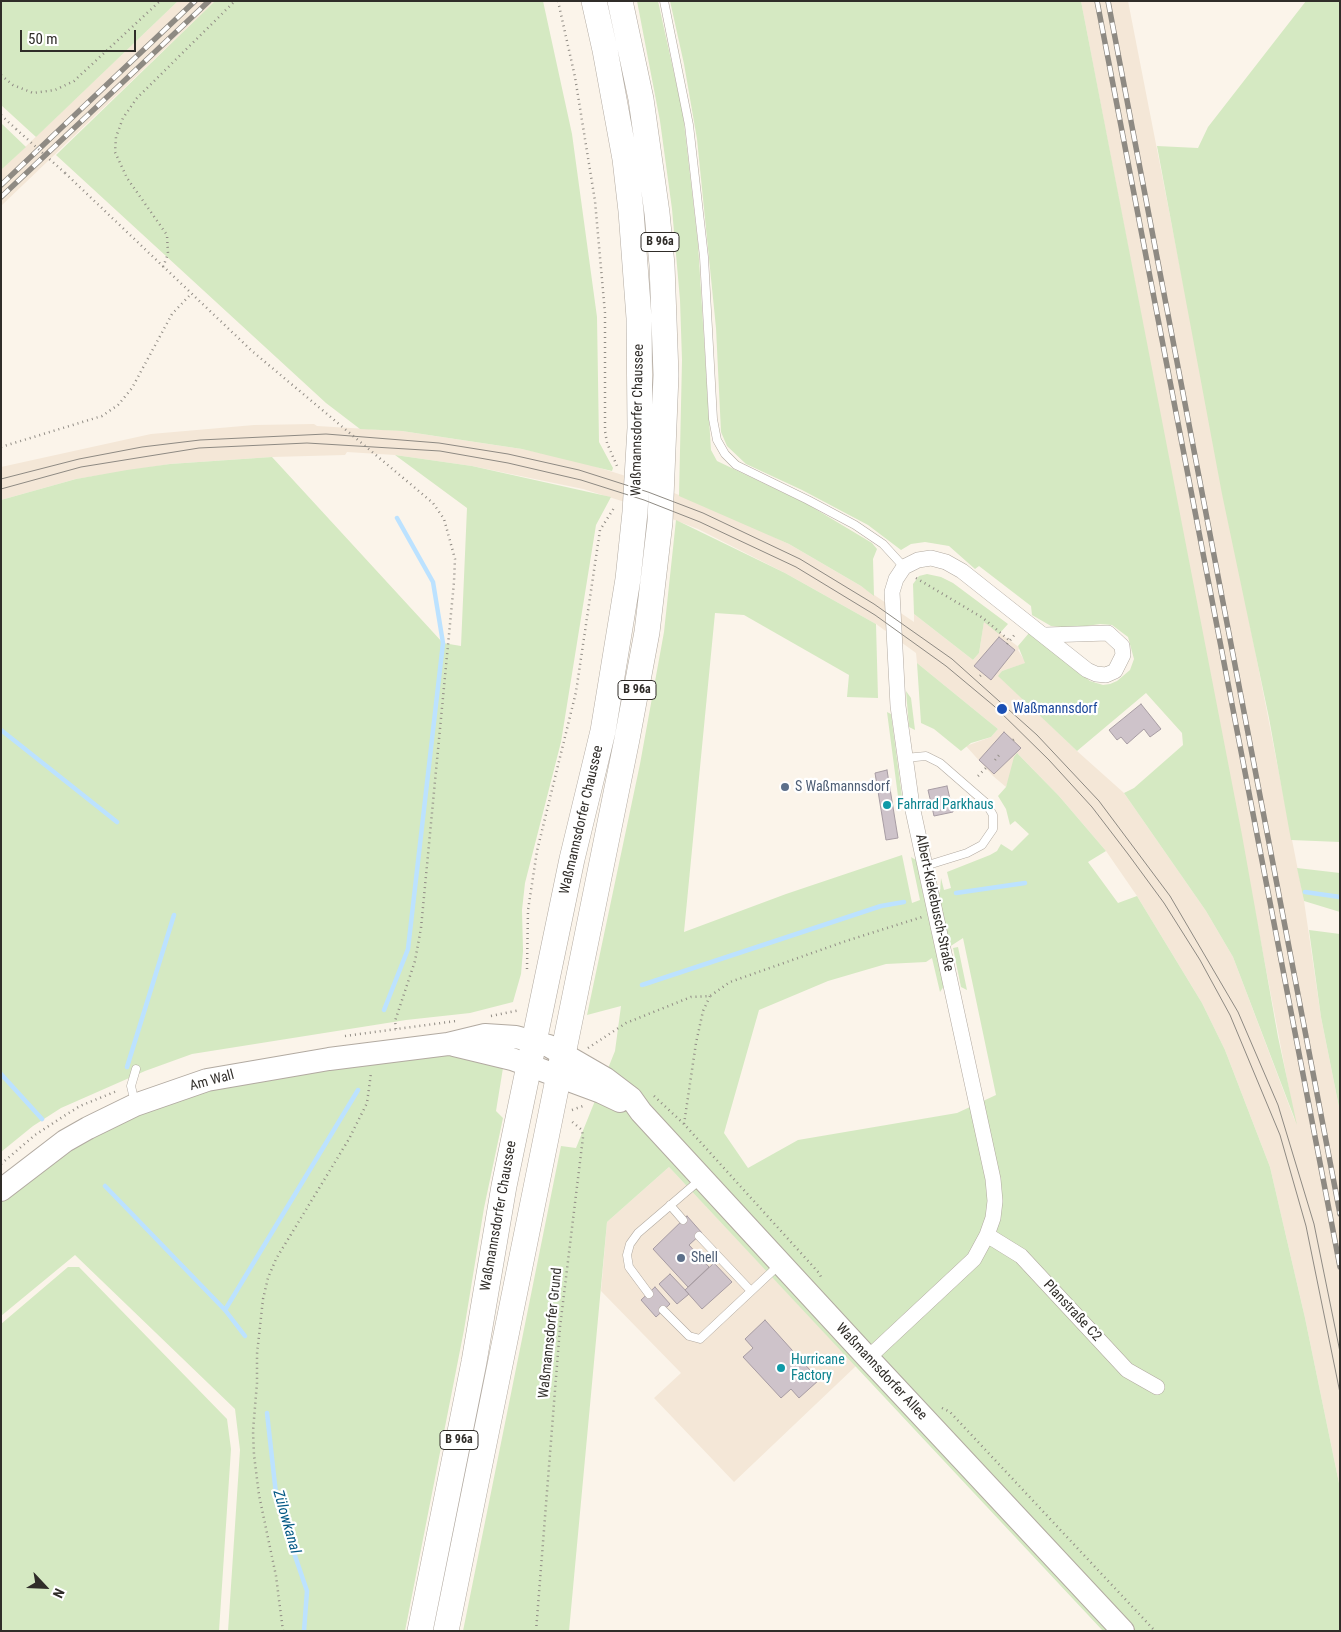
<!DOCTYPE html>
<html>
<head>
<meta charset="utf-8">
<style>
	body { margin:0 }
	#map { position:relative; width:1341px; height:1632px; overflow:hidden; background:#fbf4ea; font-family:"Roboto Condensed",sans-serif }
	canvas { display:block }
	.frame { position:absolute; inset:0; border:2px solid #302d29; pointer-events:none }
	.north { position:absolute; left:20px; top:1562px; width:50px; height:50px; -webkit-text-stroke:4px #fff; paint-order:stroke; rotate:115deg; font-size:14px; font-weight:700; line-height:20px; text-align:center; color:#302d29 }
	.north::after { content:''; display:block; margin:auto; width:18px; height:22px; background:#302d29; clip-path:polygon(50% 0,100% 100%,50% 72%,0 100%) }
	.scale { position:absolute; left:20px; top:30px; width:116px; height:22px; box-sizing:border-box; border:2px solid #302d29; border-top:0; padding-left:6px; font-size:15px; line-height:18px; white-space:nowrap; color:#302d29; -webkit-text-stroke:4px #fff; paint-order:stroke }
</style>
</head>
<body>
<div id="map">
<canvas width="1341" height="1632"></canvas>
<div class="frame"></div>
<div class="north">N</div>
<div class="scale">50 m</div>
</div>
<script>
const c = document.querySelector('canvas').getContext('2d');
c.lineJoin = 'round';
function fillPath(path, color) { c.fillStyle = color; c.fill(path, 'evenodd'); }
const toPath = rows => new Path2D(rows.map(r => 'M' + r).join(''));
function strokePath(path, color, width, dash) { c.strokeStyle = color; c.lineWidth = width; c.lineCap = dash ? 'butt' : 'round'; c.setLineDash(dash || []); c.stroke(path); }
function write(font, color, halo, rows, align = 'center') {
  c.font = font + ' "Roboto Condensed",sans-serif'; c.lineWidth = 4.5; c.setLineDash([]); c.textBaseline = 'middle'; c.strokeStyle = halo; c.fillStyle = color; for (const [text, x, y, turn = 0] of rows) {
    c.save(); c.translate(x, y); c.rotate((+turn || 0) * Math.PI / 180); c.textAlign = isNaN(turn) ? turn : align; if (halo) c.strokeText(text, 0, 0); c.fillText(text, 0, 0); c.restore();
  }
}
fillPath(toPath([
	[178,1,215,1,1,206,1,170],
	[1081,1,1128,1,1304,901,1321,1017,1340,1112,1340,1488,1305,1318,1270,1167,1225,1050,1202,1003,1137,896,1106,851,1059,796,1018,754,1006,787,993,776,966,746,991,737,998,729,917,663,916,653,876,624,785,573,698,529,641,507,583,489,472,466,395,455,347,452,345,455,272,457,170,464,76,479,1,500,1,467,151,434,254,425,314,424,317,426,402,431,522,449,578,461,648,483,705,505,789,544,861,586,914,622,914,614,973,660,979,653,984,621,1020,648,1018,650,1026,663,1002,671,999,676,1077,751,1124,793,1206,911,1233,957,1295,1121],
	[669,1167,856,1366,734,1482,654,1398,681,1373,601,1291,607,1222]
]), '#f4e7d7');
fillPath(toPath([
	[1,1,178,1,36,137,1,105],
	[215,1,543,1,572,134,597,317,599,442,613,468,612,471,522,449,402,431,360,429,326,403,56,155],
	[637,1,658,1,683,114,698,244,711,450,717,461,807,504,872,543,877,549,873,559,874,596,861,586,789,544,679,496,682,360,680,300,672,209,660,121],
	[670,1,1081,1,1242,835,1278,1037,1297,1125,1233,957,1206,911,1124,793,1134,788,1183,745,1182,733,1146,693,1077,751,998,676,1002,671,1025,663,1018,646,1029,633,1090,681,1103,685,1110,684,1117,681,1130,670,1134,659,1128,637,1112,625,1100,624,1073,628,1051,626,1032,615,1031,606,979,566,975,569,949,546,925,542,911,544,901,550,868,525,802,490,746,464,727,446,721,432,716,328,697,139,684,64],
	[1306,1,1340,1,1340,842,1291,840,1269,718,1222,494,1157,146,1198,148,1208,127],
	[1,123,26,147,1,170],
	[395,455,472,466,611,497,596,525,561,742,525,883,522,910,523,951,521,974,513,1002,470,1013,406,1020,192,1054,145,1071,61,1108,33,1126,1,1152,1,500,76,479,127,470,170,464,272,457,443,643,461,646,467,508],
	[676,520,785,573,876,624,878,698,847,697,849,675,744,615,715,613,684,932,786,894,902,855,912,903,920,900,911,857,916,860,924,898,940,892,941,878,944,890,951,888,947,872,990,855,997,851,1001,844,1012,851,1029,834,1015,821,1010,825,1006,809,998,796,1006,787,1014,757,1017,753,1059,796,1106,851,1088,862,1118,903,1137,896,1202,1003,1225,1050,1270,1167,1305,1318,1340,1488,1340,1631,1103,1631,669,1167,607,1222,569,1631,463,1631,561,1146,576,1148,615,1051,621,1006,587,1015,640,764,664,632],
	[963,938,996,1095,957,1113,798,1140,748,1168,724,1133,759,1010,828,981,886,964,926,962,932,958,940,992,944,986,937,955],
	[927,574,941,577,953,583,1008,624,999,634,984,622,979,653,973,660,914,614,913,584,919,576],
	[917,663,998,729,991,737,971,743,961,751,934,729,921,723],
	[906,691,911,698,915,730,909,727],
	[887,712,891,714,903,804,899,804],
	[1297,868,1340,873,1340,912,1304,901],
	[1309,930,1340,934,1340,1112,1321,1017],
	[958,947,967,990,961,987,953,948],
	[444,1054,496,1063,503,1068,496,1111,503,1118,484,1208,464,1330,405,1631,228,1631,240,1450,235,1409,75,1255,1,1316,1,1202,77,1144,152,1108,241,1082],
	[68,1267,79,1267,227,1419,231,1449,219,1631,1,1631,1,1324]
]), '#d5e9c2');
strokePath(toPath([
	[1,730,117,822],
	[1305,892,1340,897],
	[956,893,1025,883],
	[642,985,881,906,904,902],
	[384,1010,408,949,443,643,433,582,397,518],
	[127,1067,174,915],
	[1,1074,42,1119],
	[105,1186,225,1310,245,1336],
	[225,1310,358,1090],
	[267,1413,277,1503,307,1591,304,1631]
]), '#bce2ff', 4.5);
const building = toPath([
	[999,637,1015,650,991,680,974,666,999,637],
	[1141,704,1161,729,1150,737,1144,729,1127,744,1121,737,1117,740,1109,730,1141,704],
	[1004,732,1021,748,994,774,979,760,1004,732],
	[887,770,898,838,886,840,875,773,887,770],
	[947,786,953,812,934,816,928,790,947,786],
	[687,1216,702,1233,689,1245,709,1267,688,1287,653,1249,687,1216],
	[714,1263,732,1282,702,1309,685,1290,714,1263],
	[670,1274,689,1294,677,1304,659,1284,670,1274],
	[655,1287,670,1304,656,1317,641,1300,655,1287],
	[765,1320,819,1380,799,1398,791,1389,781,1398,743,1357,753,1348,745,1339,765,1320]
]);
fillPath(building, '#cec3ca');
strokePath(building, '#a79ca3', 1);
const lane = toPath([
	[664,1,689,125,704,257,713,419,717,440,725,454,736,465,808,500,855,525,883,544,904,567],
	[905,758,926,756,940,763,986,803,993,815,993,829,982,845,967,853,925,866],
	[135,1103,131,1086,136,1069],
	[670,1205,683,1220],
	[699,1236,751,1291],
	[649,1294,629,1267,627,1255,630,1244,638,1233,701,1179],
	[663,1310,689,1336,700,1339,779,1265]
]);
const street = toPath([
	[987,1235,1021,1256,1127,1370,1157,1387],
	[868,1358,974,1259,987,1235,993,1218,995,1201,993,1179,912,806,898,706,892,592,896,579,904,567,918,560,931,558,946,562,962,571,1087,670,1096,674,1106,675,1115,671,1123,655,1122,646,1108,633,1046,635]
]);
const secondary = toPath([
	[454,1045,512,1059,601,1092,620,1101],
	[1,1190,65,1141,88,1128,135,1105,207,1080,329,1059,448,1044,485,1035,516,1037,549,1046,606,1079,631,1098,641,1112,868,1358,1123,1631]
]);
const primary = toPath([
	[420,1631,474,1362,504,1186,572,859,603,731,628,579,635,512,640,428,639,318,631,211,625,159,605,50,594,1],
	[446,1631,627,739,647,632,660,522,666,375,662,265,657,213,641,99,620,1]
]);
strokePath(lane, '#b2aaa1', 9);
strokePath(street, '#b2aaa1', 16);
strokePath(secondary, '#b2aaa1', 24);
strokePath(primary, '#b2aaa1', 26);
strokePath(toPath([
	[558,1,575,77,595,201,605,313,605,431,607,443,617,466],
	[1,75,13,85,33,93,55,90,74,81,160,1],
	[1,115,16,129],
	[65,173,252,351,433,503,444,519,455,559,454,582,421,928,415,961,395,1021,396,1029],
	[163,267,168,254,167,235,127,178,115,152,116,137,123,118,137,98,235,1],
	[1,447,102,416,118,405,132,388,172,314,191,294],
	[916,578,983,618,1010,641],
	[1007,644,1016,633],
	[980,676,983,673],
	[1013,740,1017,737],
	[995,760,1000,754],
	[978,776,987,767],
	[527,969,528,910,537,851,576,692,600,530,614,508],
	[491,1016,520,1010],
	[345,1036,456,1021],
	[588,1048,626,1023,691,997,710,996,730,982,846,941,922,917],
	[654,1096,684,1124,819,1273,821,1277],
	[572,1110,583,1106],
	[684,1124,696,1043,703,1011,710,996],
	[1,1164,35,1135,64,1116,80,1106,117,1091],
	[942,1408,950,1412,1155,1631],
	[283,1631,276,1576,259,1495,254,1455,253,1431,257,1383,257,1354,263,1299,268,1278,276,1259,349,1139,367,1103,371,1073],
	[536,1631,560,1327,583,1137,582,1130,570,1120]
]), '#918c85', 2.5, [1, 4]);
strokePath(lane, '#fff', 8);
strokePath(street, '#fff', 15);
strokePath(secondary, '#fff', 22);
strokePath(primary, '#fff', 25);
strokePath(toPath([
	[1,479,79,459,142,447,200,440,326,434,439,443,508,454,579,470,648,492,703,513,800,559,874,604,952,659,1037,735,1099,801,1170,896,1238,1012,1278,1105,1314,1224,1340,1352],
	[1,489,81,467,199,448,307,443,440,451,508,463,581,480,644,500,700,522,796,567,875,615,946,666,994,706,1049,760,1092,807,1128,854,1164,903,1200,960,1230,1015,1280,1135,1306,1226,1340,1393]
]), '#8e8a83', 1);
const rail = toPath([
	[1097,1,1340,1267],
	[1108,1,1340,1214],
	[1,185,195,1],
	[1,197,209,1]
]);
strokePath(rail, '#8e8a83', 5.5);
strokePath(rail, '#fff', 4, [11]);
strokePath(toPath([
	[16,129,65,173]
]), '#918c85', 2.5, [1, 4]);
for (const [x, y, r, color] of [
	[1002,709,6,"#1a4fb4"],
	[785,787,5,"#5c6f8a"],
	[887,805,5,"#0f9aa8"],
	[681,1258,5,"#5c6f8a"],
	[781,1368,5,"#0f9aa8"]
]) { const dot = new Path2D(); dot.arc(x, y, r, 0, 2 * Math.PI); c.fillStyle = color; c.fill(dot); strokePath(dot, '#fff', 2); }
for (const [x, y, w] of [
	[660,242,38],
	[637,690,38],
	[459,1440,38]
]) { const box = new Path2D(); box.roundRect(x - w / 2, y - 9.5, w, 19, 4); c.fillStyle = '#fff'; c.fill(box); strokePath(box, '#302d29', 1); }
write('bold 12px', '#302d29', null, [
	["B 96a",660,242],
	["B 96a",637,690],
	["B 96a",459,1440]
]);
write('14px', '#302d29', '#fff', [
	["Waßmannsdorfer Chaussee",638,420,-89],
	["Waßmannsdorfer Chaussee",582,820,-77],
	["Albert-Kiekebusch-Straße",934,903,78],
	["Am Wall",212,1081,-15],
	["Waßmannsdorfer Chaussee",499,1216,-80],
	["Planstraße C2",1072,1311,47],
	["Waßmannsdorfer Grund",551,1333,-84],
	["Waßmannsdorfer Allee",881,1372,47]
]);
write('14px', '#164399', '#fff', [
	["Waßmannsdorf",1013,709]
], 'left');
write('14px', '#4e5e75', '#fff', [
	["S Waßmannsdorf",795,787],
	["Shell",691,1258]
], 'left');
write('14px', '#0d838f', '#fff', [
	["Fahrrad Parkhaus",897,805],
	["Hurricane",791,1360],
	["Factory",791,1376]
], 'left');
write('italic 15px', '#045985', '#fff', [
	["Zülowkanal",286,1522,74]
]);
</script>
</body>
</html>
